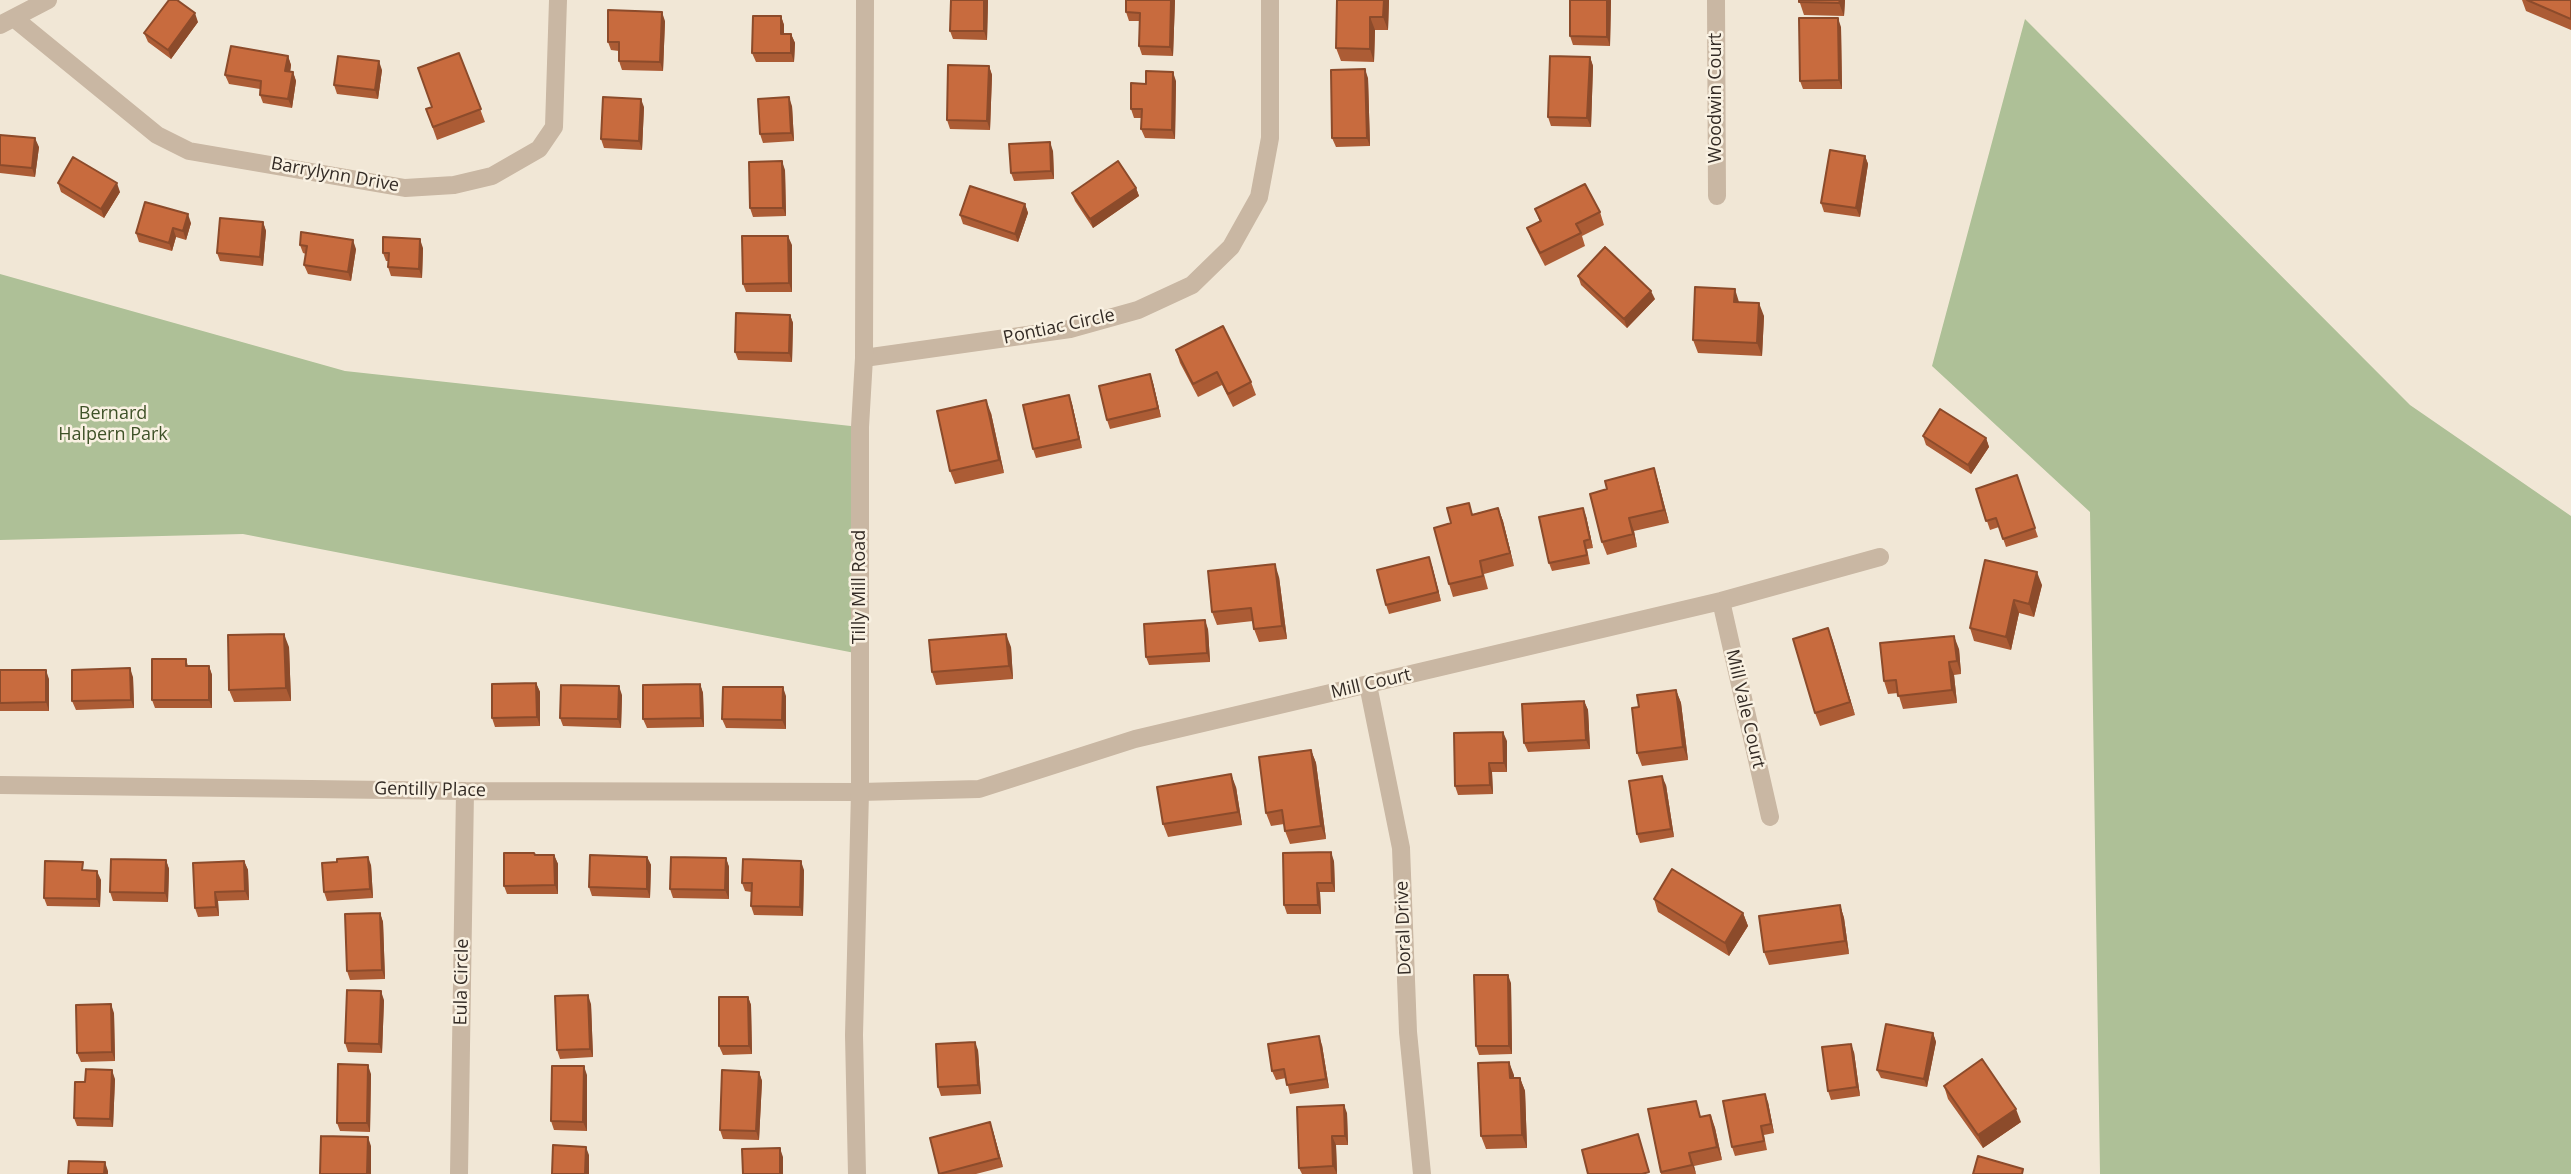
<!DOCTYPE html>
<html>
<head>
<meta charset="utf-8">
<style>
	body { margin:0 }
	canvas { display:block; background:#f1e7d6 }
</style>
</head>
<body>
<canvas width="2571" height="1174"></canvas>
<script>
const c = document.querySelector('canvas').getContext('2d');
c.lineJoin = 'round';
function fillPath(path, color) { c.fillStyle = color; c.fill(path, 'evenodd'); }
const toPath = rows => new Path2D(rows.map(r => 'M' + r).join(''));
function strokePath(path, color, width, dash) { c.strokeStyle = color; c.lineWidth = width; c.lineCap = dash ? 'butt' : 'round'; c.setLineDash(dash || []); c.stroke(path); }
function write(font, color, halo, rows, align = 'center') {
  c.font = font + ' "Open Sans",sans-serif'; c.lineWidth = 5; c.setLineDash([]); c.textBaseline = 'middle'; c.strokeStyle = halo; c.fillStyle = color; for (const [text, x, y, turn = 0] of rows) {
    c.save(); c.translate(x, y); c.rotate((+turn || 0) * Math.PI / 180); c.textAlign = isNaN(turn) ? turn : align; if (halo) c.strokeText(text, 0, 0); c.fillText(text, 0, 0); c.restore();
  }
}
fillPath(toPath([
	[2025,19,2410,405,2571,516,2571,1174,2100,1174,2090,512,1932,366],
	[0,274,345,371,860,427,860,654,243,534,0,540]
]), '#aec097');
strokePath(toPath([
	[1716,0,1717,196],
	[15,19,157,135,189,151,405,188,454,185,492,176,539,149,554,127,558,0],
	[0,25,48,0],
	[864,358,1070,329,1138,310,1192,285,1231,247,1259,197,1270,138,1270,0],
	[1721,601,1770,817],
	[1368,685,1401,848,1408,1032,1422,1174],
	[0,785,465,791,860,792,979,789,1135,739,1721,601,1880,557],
	[459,1174,465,791]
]), '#c9b7a3', 18);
strokePath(toPath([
	[857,1174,854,1035,860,792,860,427,864,358,865,0]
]), '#c9b7a3', 18);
fillPath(toPath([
	[951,0,988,0,987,40,953,39,950,31],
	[1126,0,1175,0,1173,56,1142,55,1139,46,1140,21,1129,21,1126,12],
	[1337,0,1389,0,1388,30,1375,30,1374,62,1341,61,1336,48],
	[1611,0,1610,46,1573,45,1570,36],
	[1799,0,1845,0,1844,16,1804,15],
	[2522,0,2571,0,2571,30,2526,11],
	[781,16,784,25,784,34,791,34,795,43,794,62,756,62,752,53],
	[665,21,663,71,622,70,619,61,619,51,611,50,608,42],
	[198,22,171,59,148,42,144,33],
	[1841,27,1842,89,1803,89,1800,81],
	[459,53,485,122,437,140,426,109,432,107],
	[288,56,291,65,290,72,293,72,296,81,292,108,263,103,260,95,260,89,229,84,225,75],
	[1590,57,1593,66,1591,127,1551,126,1548,117],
	[989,66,992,75,990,130,950,129,947,120],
	[382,70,378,99,337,94,334,85],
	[1368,78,1370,146,1336,147,1332,138],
	[1176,81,1175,139,1145,138,1141,129,1142,118,1134,118,1131,109,1146,84],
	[792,106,794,141,763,143,760,134],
	[644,107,642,150,604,148,601,139],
	[0,135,39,147,35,177,0,173],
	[1053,151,1054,179,1014,181,1011,173],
	[1865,156,1868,164,1860,217,1824,212,1821,203],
	[785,170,786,216,753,217,750,208],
	[58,183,120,192,104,218,61,192],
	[1136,188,1139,196,1093,228,1075,201,1072,193],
	[1025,204,1028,213,1018,242,963,224,960,215],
	[1535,209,1600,212,1604,225,1582,236,1585,246,1545,266,1532,241,1527,228,1540,222],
	[263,222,266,231,263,266,220,261,217,253],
	[191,223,186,240,176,237,172,251,139,242,136,233],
	[300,245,356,249,351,281,308,274,304,265,306,254,303,253],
	[792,245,792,292,746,292,743,284],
	[423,248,422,278,391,276,388,267,388,261,386,261,383,253],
	[1578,276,1655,299,1627,328,1581,285],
	[1739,302,1764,316,1762,356,1698,353,1693,340],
	[790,315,793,323,792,362,738,360,735,352],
	[1176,350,1251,382,1256,395,1233,407,1222,385,1198,397,1180,363],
	[1150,374,1153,383,1161,417,1110,429,1107,420],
	[1069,395,1072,404,1082,448,1036,458,1033,449],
	[991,413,1004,473,955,484,950,471],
	[1923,436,1986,438,1989,447,1971,474,1926,445],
	[1654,468,1658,481,1669,523,1634,531,1637,547,1607,555,1602,542,1607,489],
	[2017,475,2038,537,2006,547,1999,527,1990,530,1976,489],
	[1498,508,1503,521,1514,566,1484,574,1488,589,1453,597,1449,584,1451,523,1473,514],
	[1586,516,1593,548,1587,549,1590,564,1552,571,1549,563],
	[1985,560,2042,585,2034,617,2019,613,2011,650,1974,641,1970,628],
	[1432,566,1441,601,1389,614,1386,605],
	[1279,577,1287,639,1259,642,1254,629,1253,621,1217,625,1212,612],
	[1828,628,1855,715,1820,726,1815,713],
	[1208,629,1210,662,1149,665,1146,657],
	[289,647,291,701,234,702,229,690],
	[1011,647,1013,679,936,685,932,672],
	[1959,649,1961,674,1954,675,1957,703,1903,709,1898,693,1888,694,1884,681],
	[186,659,188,666,209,666,212,675,212,708,155,708,152,700],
	[0,670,49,679,49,711,0,711],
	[133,677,134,708,76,710,72,701],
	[536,683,540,692,540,726,495,727,492,718],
	[700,684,703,693,704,727,647,728,643,719],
	[1676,690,1681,703,1688,760,1642,766,1637,753,1639,707],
	[622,695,621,728,563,726,560,718],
	[786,696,786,729,726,728,722,719],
	[1584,701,1588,710,1590,749,1528,752,1524,743],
	[1507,741,1507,772,1492,772,1493,794,1458,795,1455,786],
	[1311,750,1316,763,1326,839,1290,844,1285,831,1284,824,1271,826,1266,813],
	[1666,785,1674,837,1640,843,1637,834],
	[1236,787,1242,825,1168,837,1163,824],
	[534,853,535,855,554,855,558,864,558,894,507,894,504,886],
	[647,857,651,865,650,898,592,896,589,887],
	[726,858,729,867,729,899,673,898,670,889],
	[166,860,169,869,168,902,113,901,110,892],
	[244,861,248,870,249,900,218,901,219,916,198,917,195,908],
	[1334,861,1335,892,1320,892,1321,914,1287,914,1284,905],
	[371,865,373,898,327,901,324,892],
	[86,870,101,880,100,907,47,906,44,898],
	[804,870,803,916,754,915,751,906,751,892,745,891,742,883],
	[1654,899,1743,913,1748,926,1729,956,1658,912],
	[1840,905,1844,918,1849,954,1769,965,1764,952],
	[380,913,383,922,385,979,350,980,347,971],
	[1511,983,1512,1054,1479,1055,1476,1046],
	[748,997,751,1005,752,1054,723,1055,719,1046],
	[384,1000,382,1053,348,1052,345,1043],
	[591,1004,593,1057,560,1059,557,1050],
	[114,1013,115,1061,81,1062,77,1053],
	[1933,1033,1936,1042,1927,1087,1881,1078,1877,1070],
	[1322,1045,1329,1088,1290,1094,1286,1078,1276,1080,1272,1071],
	[978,1050,981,1094,941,1096,938,1087],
	[1854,1052,1860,1096,1831,1100,1828,1091],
	[1509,1062,1514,1078,1520,1078,1525,1091,1527,1148,1486,1149,1481,1136],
	[759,1072,762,1081,759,1140,723,1139,720,1130],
	[371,1074,370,1132,340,1131,337,1123],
	[587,1075,587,1131,554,1130,551,1121],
	[115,1079,113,1127,77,1126,74,1118,85,1082],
	[1944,1086,2021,1122,1983,1148,1948,1099],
	[1768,1102,1774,1133,1764,1135,1767,1150,1735,1156,1732,1147],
	[1648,1109,1701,1117,1711,1115,1715,1128,1722,1160,1694,1166,1696,1174,1661,1174],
	[1347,1113,1348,1145,1336,1145,1337,1174,1302,1174,1299,1168],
	[993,1131,1003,1167,976,1174,939,1174]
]), '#ac5c35');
fillPath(toPath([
	[984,0,988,0,987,40,984,31],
	[1171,0,1175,0,1173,56,1170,47],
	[1384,0,1389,0,1388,30,1383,17],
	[1607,0,1611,0,1610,46,1607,37],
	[1840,0,1845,0,1844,16,1839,3],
	[662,12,665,21,663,71,660,62],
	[195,13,198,22,171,59,168,50],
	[781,16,784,25,784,43,781,34],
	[1370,17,1375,30,1374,62,1370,49],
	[1838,18,1841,27,1842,89,1839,80],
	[791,34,795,43,794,62,791,53],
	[288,56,291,65,289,80,285,71],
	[1590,57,1593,66,1591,127,1587,118],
	[379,61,382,70,378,99,375,90],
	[989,66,992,75,990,130,987,121],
	[1365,69,1368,78,1370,146,1367,138],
	[293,72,296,81,292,108,288,99],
	[1173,72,1176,81,1175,139,1172,130],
	[789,97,792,106,794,141,791,133],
	[641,99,644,107,642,150,639,141],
	[35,138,39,147,35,177,32,168],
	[1050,142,1053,151,1054,179,1051,171],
	[1865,156,1868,164,1860,217,1856,208],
	[782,161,785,170,786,216,783,208],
	[117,183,120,192,104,218,101,209],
	[1136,188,1139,196,1093,228,1090,219],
	[1025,204,1028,213,1018,242,1015,234],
	[188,214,191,223,186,240,183,231],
	[263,222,266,231,263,266,260,257],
	[173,228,176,237,172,251,169,243],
	[788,236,792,245,792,292,789,283],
	[420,239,423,248,422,278,419,269],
	[353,240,356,249,351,281,348,272],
	[1735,289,1739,302,1739,315,1734,302],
	[1651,291,1655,299,1627,328,1624,319],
	[1759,303,1764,316,1762,356,1757,343],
	[790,315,793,323,792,362,789,353],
	[1150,374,1153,383,1161,417,1158,408],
	[1069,395,1072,404,1082,448,1079,439],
	[986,400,991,413,1004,473,999,460],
	[1986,438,1989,447,1971,474,1968,465],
	[1654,468,1658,481,1669,523,1664,510],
	[1498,508,1503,521,1514,566,1510,553],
	[1583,508,1586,516,1593,548,1590,539],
	[1629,518,1634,531,1637,547,1633,534],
	[1429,557,1432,566,1441,601,1438,592],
	[1275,564,1279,577,1287,639,1282,626],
	[2037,572,2042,585,2034,617,2029,604],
	[2014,600,2019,613,2011,650,2006,637],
	[1205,620,1208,629,1210,662,1207,653],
	[1828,628,1833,641,1855,715,1850,702],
	[284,634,289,647,291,701,286,688],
	[1006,634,1011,647,1013,679,1009,666],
	[1954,636,1959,649,1961,674,1957,661],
	[1949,662,1954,675,1957,703,1952,690],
	[209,666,212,675,212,708,209,700],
	[130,668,133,677,134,708,131,700],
	[46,670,49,679,49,711,46,702],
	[536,683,540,692,540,726,537,717],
	[700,684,703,693,704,727,701,718],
	[619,686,622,695,621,728,618,719],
	[783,687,786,696,786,729,782,720],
	[1676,690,1681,703,1688,760,1683,747],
	[1584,701,1588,710,1590,749,1586,740],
	[1503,732,1507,741,1507,772,1504,763],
	[1311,750,1316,763,1326,839,1321,826],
	[1489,763,1492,772,1493,794,1490,785],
	[1231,774,1236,787,1242,825,1238,812],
	[1662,776,1666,785,1674,837,1671,829],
	[1331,852,1334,861,1335,892,1332,883],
	[554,855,558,864,558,894,555,885],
	[368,857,371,865,373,898,370,889],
	[647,857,651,865,650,898,647,889],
	[726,858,729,867,729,899,725,890],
	[166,860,169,869,168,902,165,893],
	[244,861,248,870,249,900,245,891],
	[801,861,804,870,803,916,800,907],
	[97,871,101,880,100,907,97,899],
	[1317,883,1320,892,1321,914,1318,905],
	[215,892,218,901,219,916,216,907],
	[1840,905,1844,918,1849,954,1845,941],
	[380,913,383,922,385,979,382,970],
	[1743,913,1748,926,1729,956,1725,943],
	[1508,975,1511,983,1512,1054,1509,1046],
	[381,991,384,1000,382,1053,379,1044],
	[588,995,591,1004,593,1057,590,1049],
	[748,997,751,1005,752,1054,749,1046],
	[111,1004,114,1013,115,1061,112,1052],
	[1933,1033,1936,1042,1927,1087,1924,1079],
	[1319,1036,1322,1045,1329,1088,1326,1079],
	[975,1042,978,1050,981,1094,978,1085],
	[1851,1044,1854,1052,1860,1096,1857,1087],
	[1509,1062,1514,1075,1514,1091,1510,1078],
	[368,1065,371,1074,370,1132,367,1123],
	[584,1066,587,1075,587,1131,583,1122],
	[112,1070,115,1079,113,1127,110,1119],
	[759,1072,762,1081,759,1140,756,1131],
	[1520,1078,1525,1091,1527,1148,1522,1135],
	[1765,1094,1768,1102,1774,1133,1771,1124],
	[1344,1105,1347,1113,1348,1145,1345,1136],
	[2016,1109,2021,1122,1983,1148,1978,1135],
	[1710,1115,1715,1128,1722,1160,1717,1147],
	[990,1122,993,1131,1003,1167,999,1158],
	[1332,1136,1336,1145,1337,1174,1333,1166],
	[368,1137,371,1146,371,1174,367,1174],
	[586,1147,589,1155,589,1174,585,1174],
	[780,1148,783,1157,783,1174,780,1174],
	[1689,1153,1694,1166,1696,1174,1692,1165],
	[105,1162,108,1171,108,1174,104,1174]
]), '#8c4b2b');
const building = toPath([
	[169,0,177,0,195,13,168,50,144,33,169,0],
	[951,0,984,0,984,31,950,31,951,0],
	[1126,0,1171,0,1170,47,1139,46,1140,13,1126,12,1126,0],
	[1337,0,1384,0,1383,17,1370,17,1370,49,1336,48,1337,0],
	[1570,0,1607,0,1607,37,1570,36,1570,0],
	[1799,0,1840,0,1839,3,1799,2,1799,0],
	[2527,0,2571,0,2571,19,2527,0],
	[608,10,662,12,660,62,619,61,619,42,608,42,608,10],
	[753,16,781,16,781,34,791,34,791,53,752,53,753,16],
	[1799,18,1838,18,1839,80,1800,81,1799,18],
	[231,46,288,56,285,71,293,72,288,99,260,95,261,81,225,75,231,46],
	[459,53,481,109,433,127,426,109,432,107,418,68,459,53],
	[338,56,379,61,375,90,334,85,338,56],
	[1550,56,1590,57,1587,118,1548,117,1550,56],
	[948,65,989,66,987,121,947,120,948,65],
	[1365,69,1367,138,1332,138,1331,70,1365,69],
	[1146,71,1173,72,1172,130,1141,129,1142,109,1131,109,1131,83,1146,84,1146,71],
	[603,97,641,99,639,141,601,139,603,97],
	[789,97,791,133,760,134,758,99,789,97],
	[0,135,35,138,32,168,0,165,0,135],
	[1050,142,1051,171,1011,173,1009,144,1050,142],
	[1830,150,1865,156,1856,208,1821,203,1830,150],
	[73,157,117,183,101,209,58,183,73,157],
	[782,161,783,208,750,208,749,162,782,161],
	[1118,161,1136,188,1090,219,1072,193,1118,161],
	[1585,184,1600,212,1576,224,1581,233,1540,253,1527,228,1541,221,1535,209,1585,184],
	[970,186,1025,204,1015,234,960,215,970,186],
	[145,202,188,214,183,231,173,228,169,243,136,233,145,202],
	[220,218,263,222,260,257,217,253,220,218],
	[301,232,353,240,348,272,304,265,307,246,300,245,301,232],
	[742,236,788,236,789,283,743,284,742,236],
	[383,237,420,239,419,269,388,267,389,253,383,253,383,237],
	[1605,247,1651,291,1624,319,1578,276,1605,247],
	[1695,287,1735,289,1734,302,1759,303,1757,343,1693,340,1695,287],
	[736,313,790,315,789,353,735,352,736,313],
	[1223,326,1251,382,1228,394,1217,372,1193,384,1176,350,1223,326],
	[1150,374,1158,408,1107,420,1099,386,1150,374],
	[1069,395,1079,439,1033,449,1023,405,1069,395],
	[986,400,999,460,950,471,937,411,986,400],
	[1940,409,1986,438,1968,465,1923,436,1940,409],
	[1654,468,1664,510,1629,518,1633,534,1602,542,1590,494,1607,489,1605,481,1654,468],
	[2017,475,2035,528,2003,539,1996,518,1986,521,1976,489,2017,475],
	[1469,503,1472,515,1498,508,1510,553,1480,561,1483,576,1449,584,1434,528,1451,523,1447,508,1469,503],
	[1583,508,1590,539,1584,541,1587,555,1549,563,1539,517,1583,508],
	[1429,557,1438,592,1386,605,1377,570,1429,557],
	[1985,560,2037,572,2029,604,2014,600,2006,637,1970,628,1985,560],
	[1275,564,1282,626,1254,629,1251,608,1212,612,1208,571,1275,564],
	[1205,620,1207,653,1146,657,1144,624,1205,620],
	[1828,628,1850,702,1815,713,1793,639,1828,628],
	[284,634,286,688,229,690,228,635,284,634],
	[1006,634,1009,666,932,672,929,640,1006,634],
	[1954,636,1957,661,1949,662,1952,690,1898,696,1896,680,1884,681,1880,643,1954,636],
	[152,659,186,659,186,666,209,666,209,700,152,700,152,659],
	[130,668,131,700,72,701,72,670,130,668],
	[0,670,46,670,46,702,0,703,0,670],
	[536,683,537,717,492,718,492,684,536,683],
	[700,684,701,718,643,719,643,685,700,684],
	[561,685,619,686,618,719,560,718,561,685],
	[723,687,783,687,782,720,722,719,723,687],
	[1676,690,1683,747,1637,753,1632,708,1639,707,1637,695,1676,690],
	[1584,701,1586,740,1524,743,1522,704,1584,701],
	[1503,732,1504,763,1489,763,1490,785,1455,786,1454,733,1503,732],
	[1311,750,1321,826,1285,831,1282,810,1266,813,1259,757,1311,750],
	[1231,774,1238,812,1163,824,1157,787,1231,774],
	[1662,776,1671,829,1637,834,1629,781,1662,776],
	[1331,852,1332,883,1317,883,1318,905,1284,905,1283,853,1331,852],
	[504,853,534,853,535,855,554,855,555,885,504,886,504,853],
	[590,855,647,857,647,889,589,887,590,855],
	[368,857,370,889,324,892,322,863,337,862,337,859,368,857],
	[671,857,726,858,725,890,670,889,671,857],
	[111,859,166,860,165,893,110,892,111,859],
	[743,859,801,861,800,907,751,906,752,883,742,883,743,859],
	[45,861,83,862,82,870,97,871,97,899,44,898,45,861],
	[244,861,245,891,215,892,216,907,195,908,193,863,244,861],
	[1672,869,1743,913,1725,943,1654,899,1672,869],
	[1840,905,1845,941,1764,952,1759,916,1840,905],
	[380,913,382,970,347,971,345,914,380,913],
	[1474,975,1508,975,1509,1046,1476,1046,1474,975],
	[347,990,381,991,379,1044,345,1043,347,990],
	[588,995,590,1049,557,1050,555,996,588,995],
	[719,997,748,997,749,1046,719,1046,719,997],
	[111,1004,112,1052,77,1053,76,1005,111,1004],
	[1886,1024,1933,1033,1924,1079,1877,1070,1886,1024],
	[1319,1036,1326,1079,1287,1085,1284,1069,1272,1071,1268,1044,1319,1036],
	[975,1042,978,1085,938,1087,936,1044,975,1042],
	[1851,1044,1857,1087,1828,1091,1822,1047,1851,1044],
	[1982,1059,2016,1109,1978,1135,1944,1086,1982,1059],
	[1509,1062,1510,1078,1520,1078,1522,1135,1481,1136,1478,1063,1509,1062],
	[338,1064,368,1065,367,1123,337,1123,338,1064],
	[552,1066,584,1066,583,1122,551,1121,552,1066],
	[86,1069,112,1070,110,1119,74,1118,75,1082,85,1082,86,1069],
	[722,1070,759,1072,756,1131,720,1130,722,1070],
	[1765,1094,1771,1124,1761,1126,1764,1141,1732,1147,1723,1101,1765,1094],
	[1696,1101,1700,1117,1710,1115,1717,1147,1689,1153,1692,1165,1661,1172,1648,1109,1696,1101],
	[1344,1105,1345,1136,1332,1136,1333,1166,1299,1168,1297,1107,1344,1105],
	[990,1122,999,1158,939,1174,930,1138,990,1122],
	[1638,1134,1649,1172,1642,1174,1588,1174,1582,1150,1638,1134],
	[321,1136,368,1137,367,1174,320,1174,321,1136],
	[553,1145,586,1147,585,1174,552,1174,553,1145],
	[780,1148,780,1174,743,1174,742,1149,780,1148],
	[1978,1156,2023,1169,2022,1174,1973,1174,1978,1156],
	[69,1161,105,1162,104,1174,68,1174,69,1161]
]);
fillPath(building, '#c86b3e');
strokePath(building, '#8c4b2b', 2);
write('18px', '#332b25', '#f9f1e2', [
	["Woodwin Court",1716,98,-90],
	["Barrylynn Drive",335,175,10],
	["Pontiac Circle",1059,327,-12],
	["Tilly Mill Road",860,587,-90],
	["Mill Court",1371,684,-13],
	["Mill Vale Court",1745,709,77],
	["Gentilly Place",430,790,1],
	["Doral Drive",1404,928,-92],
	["Eula Circle",462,982,-89]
]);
write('18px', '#3f5228', '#f9f1e2', [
	["Bernard",113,414],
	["Halpern Park",113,435]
]);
</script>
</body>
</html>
